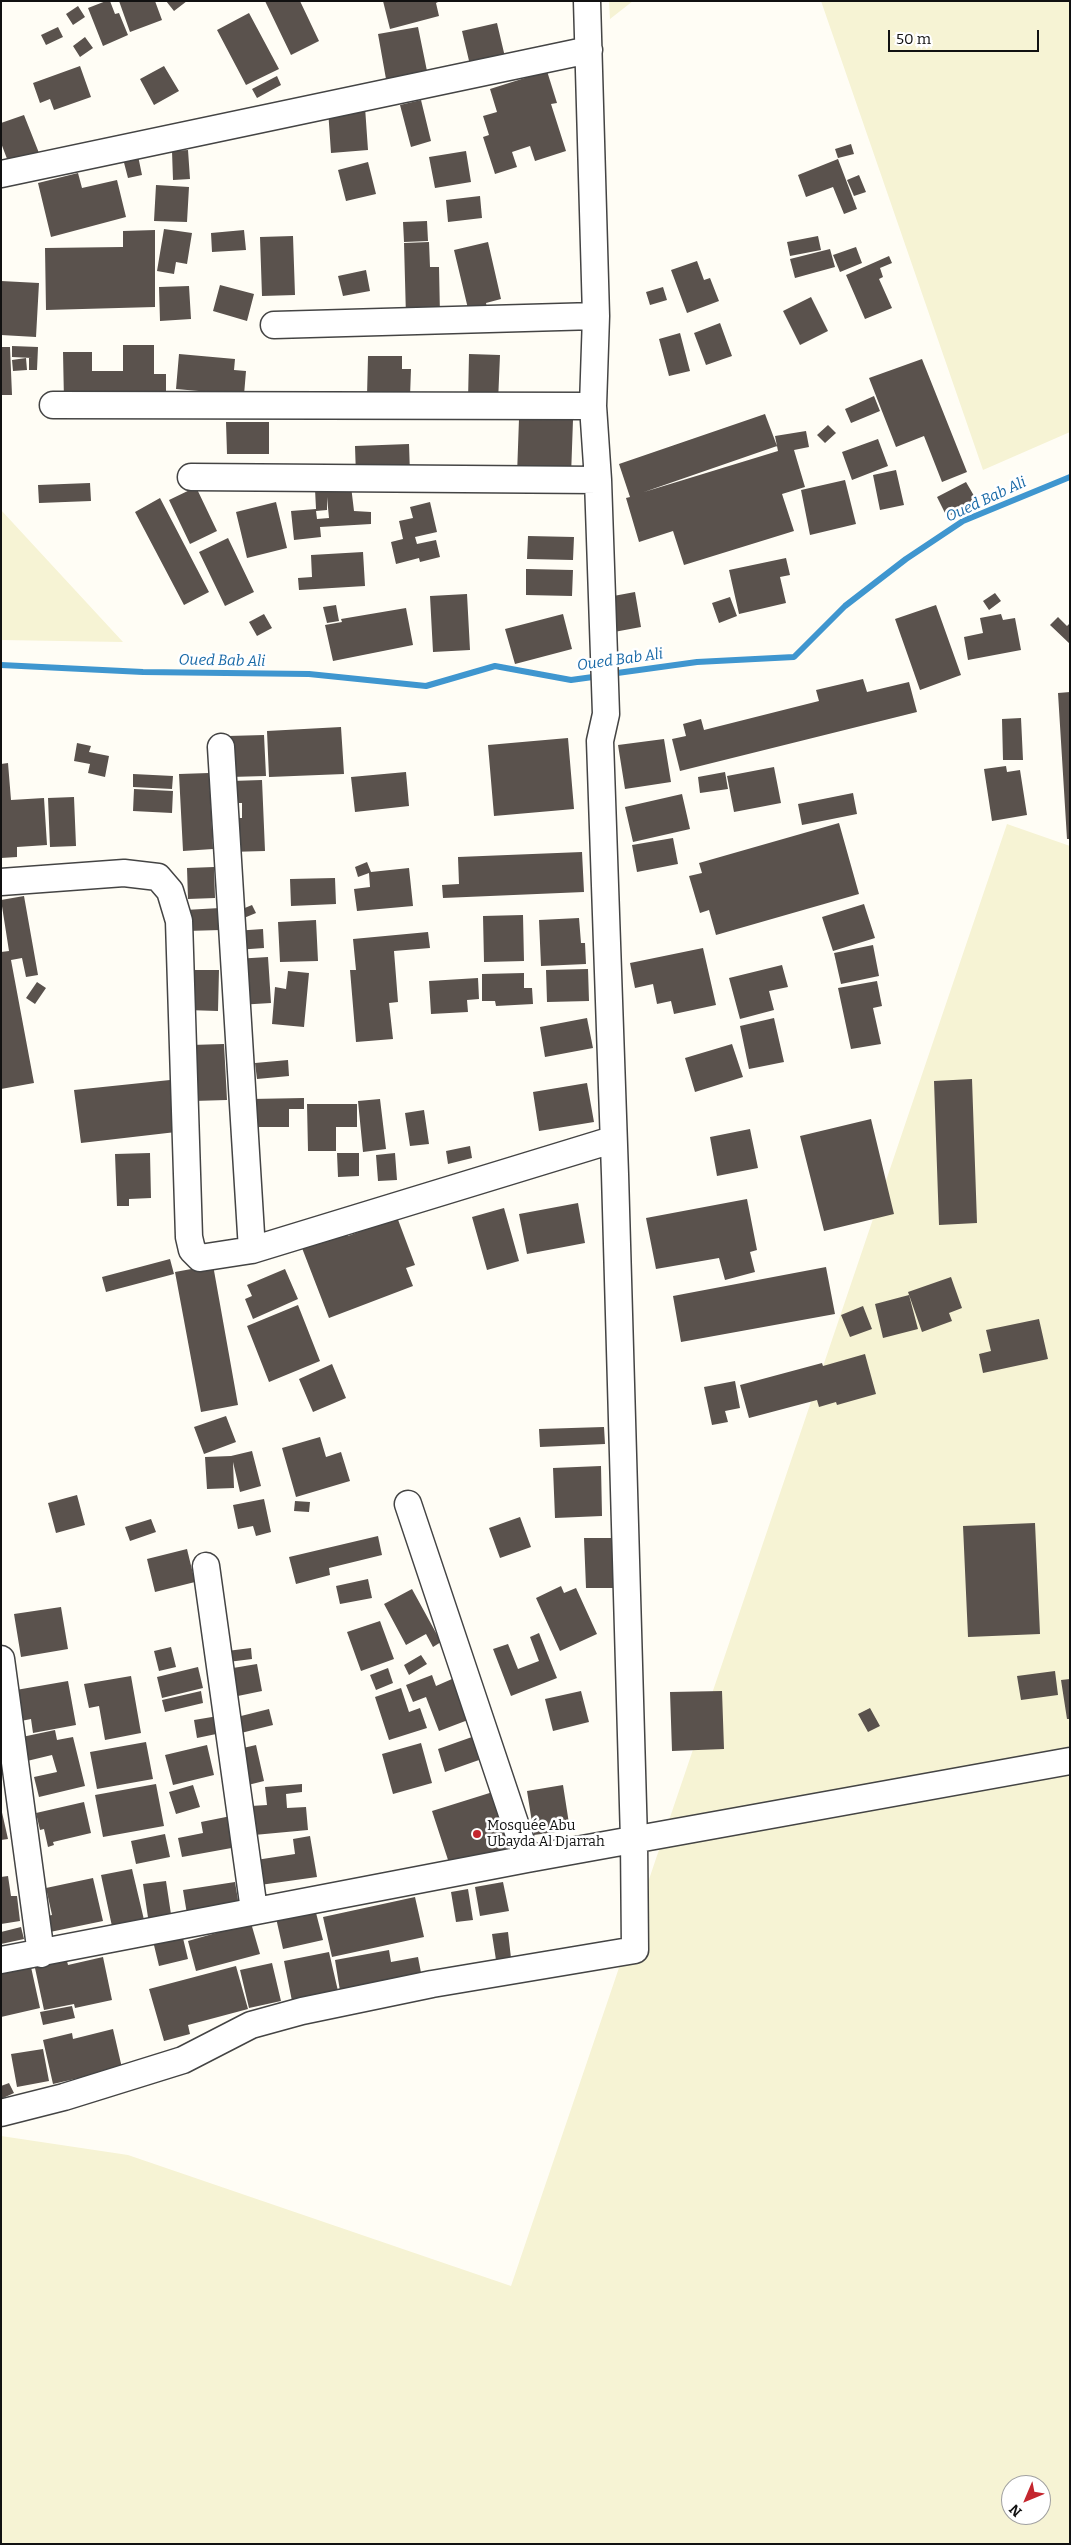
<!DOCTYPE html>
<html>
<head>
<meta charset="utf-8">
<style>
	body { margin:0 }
	#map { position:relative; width:1071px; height:2545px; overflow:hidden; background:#fffdf5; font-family:Bitter,serif }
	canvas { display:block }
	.frame { position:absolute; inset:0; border:2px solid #111; pointer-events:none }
	.north { position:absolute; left:1001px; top:2475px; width:50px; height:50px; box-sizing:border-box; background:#fff; border:1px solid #a0a0a0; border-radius:50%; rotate:225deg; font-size:14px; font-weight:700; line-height:20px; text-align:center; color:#111 }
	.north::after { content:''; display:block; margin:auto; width:18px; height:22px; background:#c4262e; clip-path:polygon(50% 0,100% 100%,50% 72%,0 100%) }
	.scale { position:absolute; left:888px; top:30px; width:151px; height:22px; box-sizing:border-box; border:2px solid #111; border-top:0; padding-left:6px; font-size:15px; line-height:18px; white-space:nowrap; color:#111; -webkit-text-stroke:4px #fff; paint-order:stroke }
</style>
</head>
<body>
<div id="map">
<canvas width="1071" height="2545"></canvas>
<div class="frame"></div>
<div class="north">N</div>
<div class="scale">50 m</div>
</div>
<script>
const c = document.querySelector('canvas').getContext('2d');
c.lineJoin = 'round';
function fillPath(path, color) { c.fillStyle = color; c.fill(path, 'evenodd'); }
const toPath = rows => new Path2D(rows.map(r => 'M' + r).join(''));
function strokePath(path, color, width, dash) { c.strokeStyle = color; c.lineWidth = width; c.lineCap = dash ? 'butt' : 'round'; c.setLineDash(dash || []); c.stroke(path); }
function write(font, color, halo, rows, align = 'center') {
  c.font = font + ' Bitter,serif'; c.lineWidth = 5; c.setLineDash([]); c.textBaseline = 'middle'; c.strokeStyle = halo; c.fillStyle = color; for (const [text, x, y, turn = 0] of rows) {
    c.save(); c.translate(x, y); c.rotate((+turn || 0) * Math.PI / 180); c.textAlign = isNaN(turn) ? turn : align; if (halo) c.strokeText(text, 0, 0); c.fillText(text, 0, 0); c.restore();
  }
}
fillPath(toPath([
	[609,1,633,1,610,19],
	[821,1,1070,1,1070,432,983,470],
	[1,510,123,642,1,640],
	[1007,824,1070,846,1070,2544,1,2544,1,2136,128,2155,511,2286],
	[1011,2485,1041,2485,1041,2515,1011,2515]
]), '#f6f3d4');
strokePath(toPath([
	[1,665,143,672,309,674,426,686,495,666,571,680,600,676],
	[610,674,697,662,794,657,845,606,906,559,963,521,1070,477]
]), '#3f96cf', 6);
fillPath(toPath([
	[106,1,110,1,115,14,119,13,128,35,103,46,88,8],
	[119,1,155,1,162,20,130,32],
	[166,1,187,1,174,11],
	[265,1,300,1,319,41,291,55],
	[383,1,440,1,436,3,439,16,390,29],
	[78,6,85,17,73,25,66,14],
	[249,13,279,69,246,85,217,30],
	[497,23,505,57,470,65,462,31],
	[58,27,63,37,46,45,41,35],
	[418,27,427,71,386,79,378,34],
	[85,37,93,48,80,57,73,46],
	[80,66,91,97,54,110,50,99,40,103,33,83],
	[164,66,179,91,154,105,140,79],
	[547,71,557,103,551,104,566,151,535,161,530,146,512,152,517,167,495,174,483,137,489,135,483,116,497,112,490,89],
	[277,76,281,85,257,98,252,89],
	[421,100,431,141,411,147,400,105],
	[365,107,368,150,331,153,328,109],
	[24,115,39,153,9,164,1,143,1,123],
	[851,144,854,154,838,158,835,149],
	[188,150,190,179,173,180,172,151],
	[137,151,142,175,128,178,122,155],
	[466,151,471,182,435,188,429,157],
	[838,159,857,209,844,214,833,187,806,197,798,175],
	[368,162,376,194,346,201,338,170],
	[78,173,82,188,117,180,126,217,51,237,38,183],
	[859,175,866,192,854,196,847,180],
	[156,185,189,187,187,222,154,221],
	[480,196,482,218,448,222,446,200],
	[427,221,428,241,404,242,403,222],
	[164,229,192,233,187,264,176,262,174,274,157,271],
	[155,230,155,307,46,310,45,248,123,247,123,231],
	[244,230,246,250,212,252,211,233],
	[293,236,295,295,262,296,260,237],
	[818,236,821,250,790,256,787,242],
	[429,242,430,267,439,267,440,316,406,317,404,243],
	[488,242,501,299,486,303,488,313,470,317,454,250],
	[856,247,862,263,840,272,833,255],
	[830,249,835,267,795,278,790,259],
	[889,256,892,263,880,268,883,277,879,279,892,308,865,319,846,275],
	[697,261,704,280,710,278,719,301,687,313,671,270],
	[366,270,370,291,343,296,338,276],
	[1,281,39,283,36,337,1,335],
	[220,285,254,294,247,321,213,311],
	[189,286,191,319,160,321,159,287],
	[663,287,667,300,650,305,646,292],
	[811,297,828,331,800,345,783,311],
	[720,323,732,356,706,365,694,333],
	[680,333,690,371,669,376,659,339],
	[123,345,154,345,154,374,166,374,166,400,64,401,63,352,92,352,92,371,123,371],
	[12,346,38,347,37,370,29,370,29,358,32,358,12,357],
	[1,347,10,347,12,395,1,395],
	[179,354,235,359,234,370,246,371,244,395,176,389],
	[469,354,500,355,498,402,468,401],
	[368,356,402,356,402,369,411,369,410,397,367,396],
	[26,358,27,370,13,371,12,360],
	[922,359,967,472,942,482,924,436,896,447,869,378],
	[874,396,880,411,851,423,845,409],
	[765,414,777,446,644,492,778,451,775,436,806,431,809,447,794,450,805,487,782,494,794,531,684,565,673,531,639,542,626,498,630,497,619,464],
	[519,419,573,420,571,476,517,475],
	[226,422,269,422,269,454,227,454],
	[828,425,836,433,825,443,817,435],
	[878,439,888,466,852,480,842,452],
	[409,444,410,474,356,476,355,446],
	[896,470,904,505,880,510,873,475],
	[845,480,856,524,810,535,801,490],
	[966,482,977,501,947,517,937,497],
	[90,483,91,501,39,503,38,485],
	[351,486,354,511,371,512,371,524,320,527,321,537,294,540,291,511,316,509,315,489],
	[327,497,329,518,317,519,316,511,327,510],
	[196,487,217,531,190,544,169,500],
	[160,498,209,592,184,605,135,512],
	[276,502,287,548,247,558,236,512],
	[430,502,437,532,415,537,417,544,436,540,440,557,420,562,419,558,396,564,391,542,403,539,399,521,413,518,410,507],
	[528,536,574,537,573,560,527,559],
	[228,538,254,592,225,606,199,552],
	[363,552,365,586,299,590,298,578,312,577,311,555],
	[786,558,790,575,780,577,786,603,739,614,729,570],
	[526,569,573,570,572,596,526,595],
	[635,592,641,627,614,632,608,597],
	[995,593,1001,601,989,610,983,601],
	[467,594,470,650,433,652,430,596],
	[730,597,737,616,719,623,712,603],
	[336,605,339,621,327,623,323,607],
	[936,605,961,675,920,690,895,619],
	[406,608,413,645,333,661,325,625,342,622,341,619],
	[264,614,272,628,257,636,249,622],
	[563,614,572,649,515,664,505,629],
	[1001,614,1003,620,1015,618,1021,650,968,660,964,637,983,633,980,618],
	[1058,617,1067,626,1070,623,1070,644,1050,625],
	[863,679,867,692,909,682,917,712,680,771,672,739,686,736,683,724,701,719,704,730,819,701,816,690],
	[1070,692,1070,839,1067,839,1058,693],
	[1021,718,1023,760,1003,760,1002,719],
	[341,727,344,774,269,777,267,731],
	[264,735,266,776,230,777,228,736],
	[568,738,574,809,494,816,488,745],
	[664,739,671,782,625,789,618,745],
	[77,743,91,746,89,752,109,756,105,777,88,773,90,764,74,761],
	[8,763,11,800,44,798,47,845,17,847,17,857,1,858,1,764],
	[1006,766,1007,772,1020,770,1027,815,992,821,984,769],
	[774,767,781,803,734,812,727,776],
	[406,772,409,806,355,812,351,777],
	[725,772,728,789,700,793,698,777],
	[209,773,213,849,183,851,179,774],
	[133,774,173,776,172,789,133,787],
	[262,780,265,851,229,852,228,818,242,818,242,803,232,803,231,781],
	[134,789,173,791,172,813,133,811],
	[853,793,857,814,802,825,798,804],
	[682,794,690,829,633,842,625,807],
	[74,797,76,846,50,847,48,798],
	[839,823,859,894,716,935,709,910,700,913,689,876,702,873,699,863],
	[673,838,678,864,637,872,632,845],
	[582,852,584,892,443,898,442,885,459,884,458,857],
	[367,862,371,872,409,868,413,906,357,911,354,889,370,887,369,873,358,877,355,867],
	[214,867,215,898,188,899,187,868],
	[335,878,336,904,291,906,290,879],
	[24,896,38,975,26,977,22,958,11,960,34,1083,1,1089,1,952,9,951,1,900],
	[864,904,875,938,833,951,822,917],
	[252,905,256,913,239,920,235,912],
	[220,908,221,930,186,931,185,910],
	[523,915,524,961,484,962,483,916],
	[579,918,581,943,585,943,586,964,541,966,539,920],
	[316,920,318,961,280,962,278,922],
	[263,929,264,948,236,950,234,931],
	[428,932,430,948,394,951,398,1002,389,1003,393,1039,356,1042,350,970,356,970,353,939],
	[873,945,879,976,841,984,834,953],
	[703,948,716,1005,674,1014,671,1001,657,1004,653,984,635,988,630,963],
	[268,957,271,1003,238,1005,235,959],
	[782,965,788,987,769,991,774,1010,740,1019,729,978],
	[588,969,589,1001,547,1002,546,970],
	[188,970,219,970,218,1011,187,1010],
	[288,971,309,973,304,1027,272,1024,275,987,286,989],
	[524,973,524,988,532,988,533,1004,496,1006,495,1001,482,1001,482,974],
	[478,978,479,999,467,1000,468,1012,431,1014,429,981],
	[877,981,882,1006,873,1008,881,1044,851,1049,838,988],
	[37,982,46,988,35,1004,26,998],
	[587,1018,593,1048,545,1057,540,1027],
	[774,1018,784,1062,749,1069,740,1026],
	[224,1044,227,1100,193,1101,191,1045],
	[732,1044,743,1077,695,1092,685,1058],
	[288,1060,289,1076,257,1079,255,1063],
	[972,1079,977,1223,939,1225,934,1081],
	[170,1080,176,1132,81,1143,74,1090],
	[587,1083,594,1122,539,1131,533,1092],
	[304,1098,304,1109,289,1109,289,1127,252,1127,251,1099],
	[380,1099,386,1149,363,1152,358,1101],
	[307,1104,357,1104,357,1127,336,1127,336,1151,308,1151],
	[424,1110,429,1144,410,1146,405,1113],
	[871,1119,894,1214,824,1231,800,1136],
	[750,1129,758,1168,717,1176,710,1137],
	[470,1146,472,1158,448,1164,446,1151],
	[150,1153,151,1198,129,1199,129,1206,117,1206,115,1154],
	[337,1153,359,1153,359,1176,338,1177],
	[395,1153,397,1180,378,1181,376,1155],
	[747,1199,757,1250,750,1252,755,1272,725,1280,719,1258,656,1269,646,1218],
	[578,1203,585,1243,527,1254,519,1214],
	[504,1208,519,1261,487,1270,472,1217],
	[397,1217,415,1265,406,1268,413,1286,329,1318,302,1248,346,1231,348,1236],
	[170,1259,174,1274,106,1292,102,1277],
	[213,1265,238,1405,201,1412,175,1272],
	[826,1267,835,1314,681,1342,673,1296],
	[285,1269,298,1299,253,1319,245,1299,252,1296,247,1285],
	[951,1277,962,1308,949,1313,952,1321,922,1332,908,1292],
	[909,1295,918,1329,883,1338,875,1304],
	[298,1305,320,1361,269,1382,247,1326],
	[863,1306,872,1329,850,1337,841,1315],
	[1039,1319,1048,1359,983,1373,979,1354,991,1351,986,1330],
	[865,1354,876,1394,837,1405,836,1402,819,1407,817,1400,749,1418,740,1385,822,1363,823,1366],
	[332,1364,346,1398,313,1412,299,1379],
	[735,1381,740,1408,725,1411,728,1422,712,1425,704,1387],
	[226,1416,236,1442,204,1454,194,1427],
	[604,1427,605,1444,540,1447,539,1429],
	[320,1437,326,1457,341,1452,350,1481,296,1497,282,1448],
	[252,1451,261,1486,240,1492,233,1462,234,1488,207,1489,205,1457,231,1456],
	[601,1466,602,1516,555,1518,553,1468],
	[77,1495,85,1525,56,1533,48,1503],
	[264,1499,271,1532,256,1536,253,1526,238,1529,233,1505],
	[295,1501,310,1502,309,1512,294,1511],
	[520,1517,531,1547,500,1558,489,1528],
	[151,1519,156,1532,130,1541,125,1527],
	[1035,1523,1040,1634,968,1637,963,1526],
	[378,1536,382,1555,329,1568,330,1575,296,1584,289,1557],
	[584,1538,613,1538,614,1588,586,1588],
	[187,1549,195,1582,155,1592,147,1559],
	[368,1579,372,1598,340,1604,336,1586],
	[561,1586,564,1593,576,1588,597,1634,560,1651,536,1598],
	[412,1589,441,1642,433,1647,426,1634,406,1645,384,1604],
	[61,1607,68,1649,21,1657,14,1614],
	[380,1621,394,1659,361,1671,347,1632],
	[539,1633,557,1678,511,1696,493,1649,508,1644,518,1669,539,1661,530,1637],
	[171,1647,176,1667,159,1671,154,1651],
	[251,1648,252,1659,228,1662,227,1651],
	[421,1655,427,1664,409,1675,404,1665],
	[257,1664,262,1691,233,1697,227,1669],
	[198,1667,203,1688,162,1698,157,1677],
	[388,1668,393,1683,376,1690,370,1675],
	[1055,1671,1058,1695,1021,1700,1017,1676],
	[432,1675,436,1686,452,1679,468,1720,439,1731,426,1697,413,1702,406,1685],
	[131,1676,141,1733,105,1740,99,1706,89,1708,84,1684],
	[1070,1679,1070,1719,1067,1719,1061,1680],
	[68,1681,76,1725,33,1733,31,1719,21,1721,16,1690],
	[401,1688,409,1712,420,1708,427,1728,389,1740,375,1697],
	[201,1691,203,1703,165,1712,162,1700],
	[581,1691,589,1722,553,1731,545,1699],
	[722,1691,724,1749,672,1751,670,1692],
	[870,1708,880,1726,868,1732,858,1714],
	[269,1709,273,1725,241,1733,237,1717],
	[218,1716,221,1733,197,1738,194,1720],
	[55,1730,57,1740,73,1737,85,1786,39,1797,34,1777,57,1772,52,1755,27,1761,22,1737],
	[472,1737,479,1760,445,1772,438,1749],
	[146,1742,153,1779,97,1789,90,1752],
	[421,1743,432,1783,393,1794,382,1754],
	[207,1745,214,1775,173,1785,165,1755],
	[256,1745,264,1781,248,1785,239,1749],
	[156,1784,164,1826,103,1837,95,1795],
	[302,1784,302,1792,286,1794,287,1808,306,1807,308,1830,254,1835,251,1806,267,1805,265,1787],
	[193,1785,200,1807,176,1814,169,1792],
	[563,1785,570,1830,534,1835,527,1791],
	[496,1791,514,1846,450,1866,432,1811],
	[84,1802,91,1833,53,1842,54,1845,48,1847,44,1829,40,1830,36,1813],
	[1,1808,8,1839,1,1840],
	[231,1816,237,1847,182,1857,178,1838,203,1833,201,1822],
	[165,1834,170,1857,136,1864,131,1841],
	[310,1836,317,1877,260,1885,256,1860,295,1854,293,1839],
	[132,1869,145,1924,113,1931,101,1875],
	[8,1876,11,1896,17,1896,20,1921,1,1924,1,1877],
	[93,1878,103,1921,50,1932,47,1916,52,1915,46,1888],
	[166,1881,172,1921,149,1924,143,1884],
	[235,1882,239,1906,187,1914,183,1890],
	[503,1882,509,1911,480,1916,475,1887],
	[468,1889,473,1920,456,1922,451,1892],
	[415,1897,424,1937,332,1957,323,1917],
	[315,1909,323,1940,283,1949,276,1918],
	[251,1923,260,1954,196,1971,188,1941],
	[21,1927,24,1939,1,1944,1,1932],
	[508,1932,511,1958,496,1960,492,1934],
	[182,1934,188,1959,159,1966,153,1941],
	[389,1950,391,1962,418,1957,423,1983,341,1997,335,1960],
	[329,1952,338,1991,292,2001,284,1961],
	[103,1957,112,2000,75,2008,74,2004,44,2010,35,1968,67,1961,68,1965],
	[272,1963,281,2001,249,2008,240,1970],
	[236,1966,248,2009,188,2025,190,2034,164,2041,149,1989],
	[31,1967,40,2008,1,2017,1,1974],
	[72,2006,75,2018,43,2025,40,2012],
	[113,2029,122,2068,53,2084,43,2040,72,2033,73,2039],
	[43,2049,49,2081,17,2087,11,2054],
	[9,2083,14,2093,1,2099,1,2086]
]), '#5a524d');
const minor = toPath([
	[1,174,589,50],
	[274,325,596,316],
	[53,405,593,406],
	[191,477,598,480],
	[221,747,252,1250],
	[1,882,124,873,158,877,170,891,179,921,189,1237,192,1250,200,1258,252,1250,612,1140],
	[408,1504,527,1859],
	[206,1566,254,1910],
	[1,1659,41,1954],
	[1,1960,527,1859,1070,1761],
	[1,2113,64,2097,183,2060,251,2025,302,2011,432,1984,635,1950,634,1840,615,1174,600,741,606,714,598,480,593,406,596,316,587,1]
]);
strokePath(minor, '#444', 29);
strokePath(minor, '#fff', 26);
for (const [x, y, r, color] of [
	[477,1834,5,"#c4262e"]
]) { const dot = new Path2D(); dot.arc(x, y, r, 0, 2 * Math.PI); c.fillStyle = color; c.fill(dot); strokePath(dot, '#fff', 2); }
write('14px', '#111', '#fff', [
	["Mosquée Abu",487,1826],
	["Ubayda Al Djarrah",487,1842]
], 'left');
write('italic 15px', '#1768a6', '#fff', [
	["Oued Bab Ali",986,500,-25],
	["Oued Bab Ali",620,660,-8],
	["Oued Bab Ali",222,661,1]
]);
</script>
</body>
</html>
